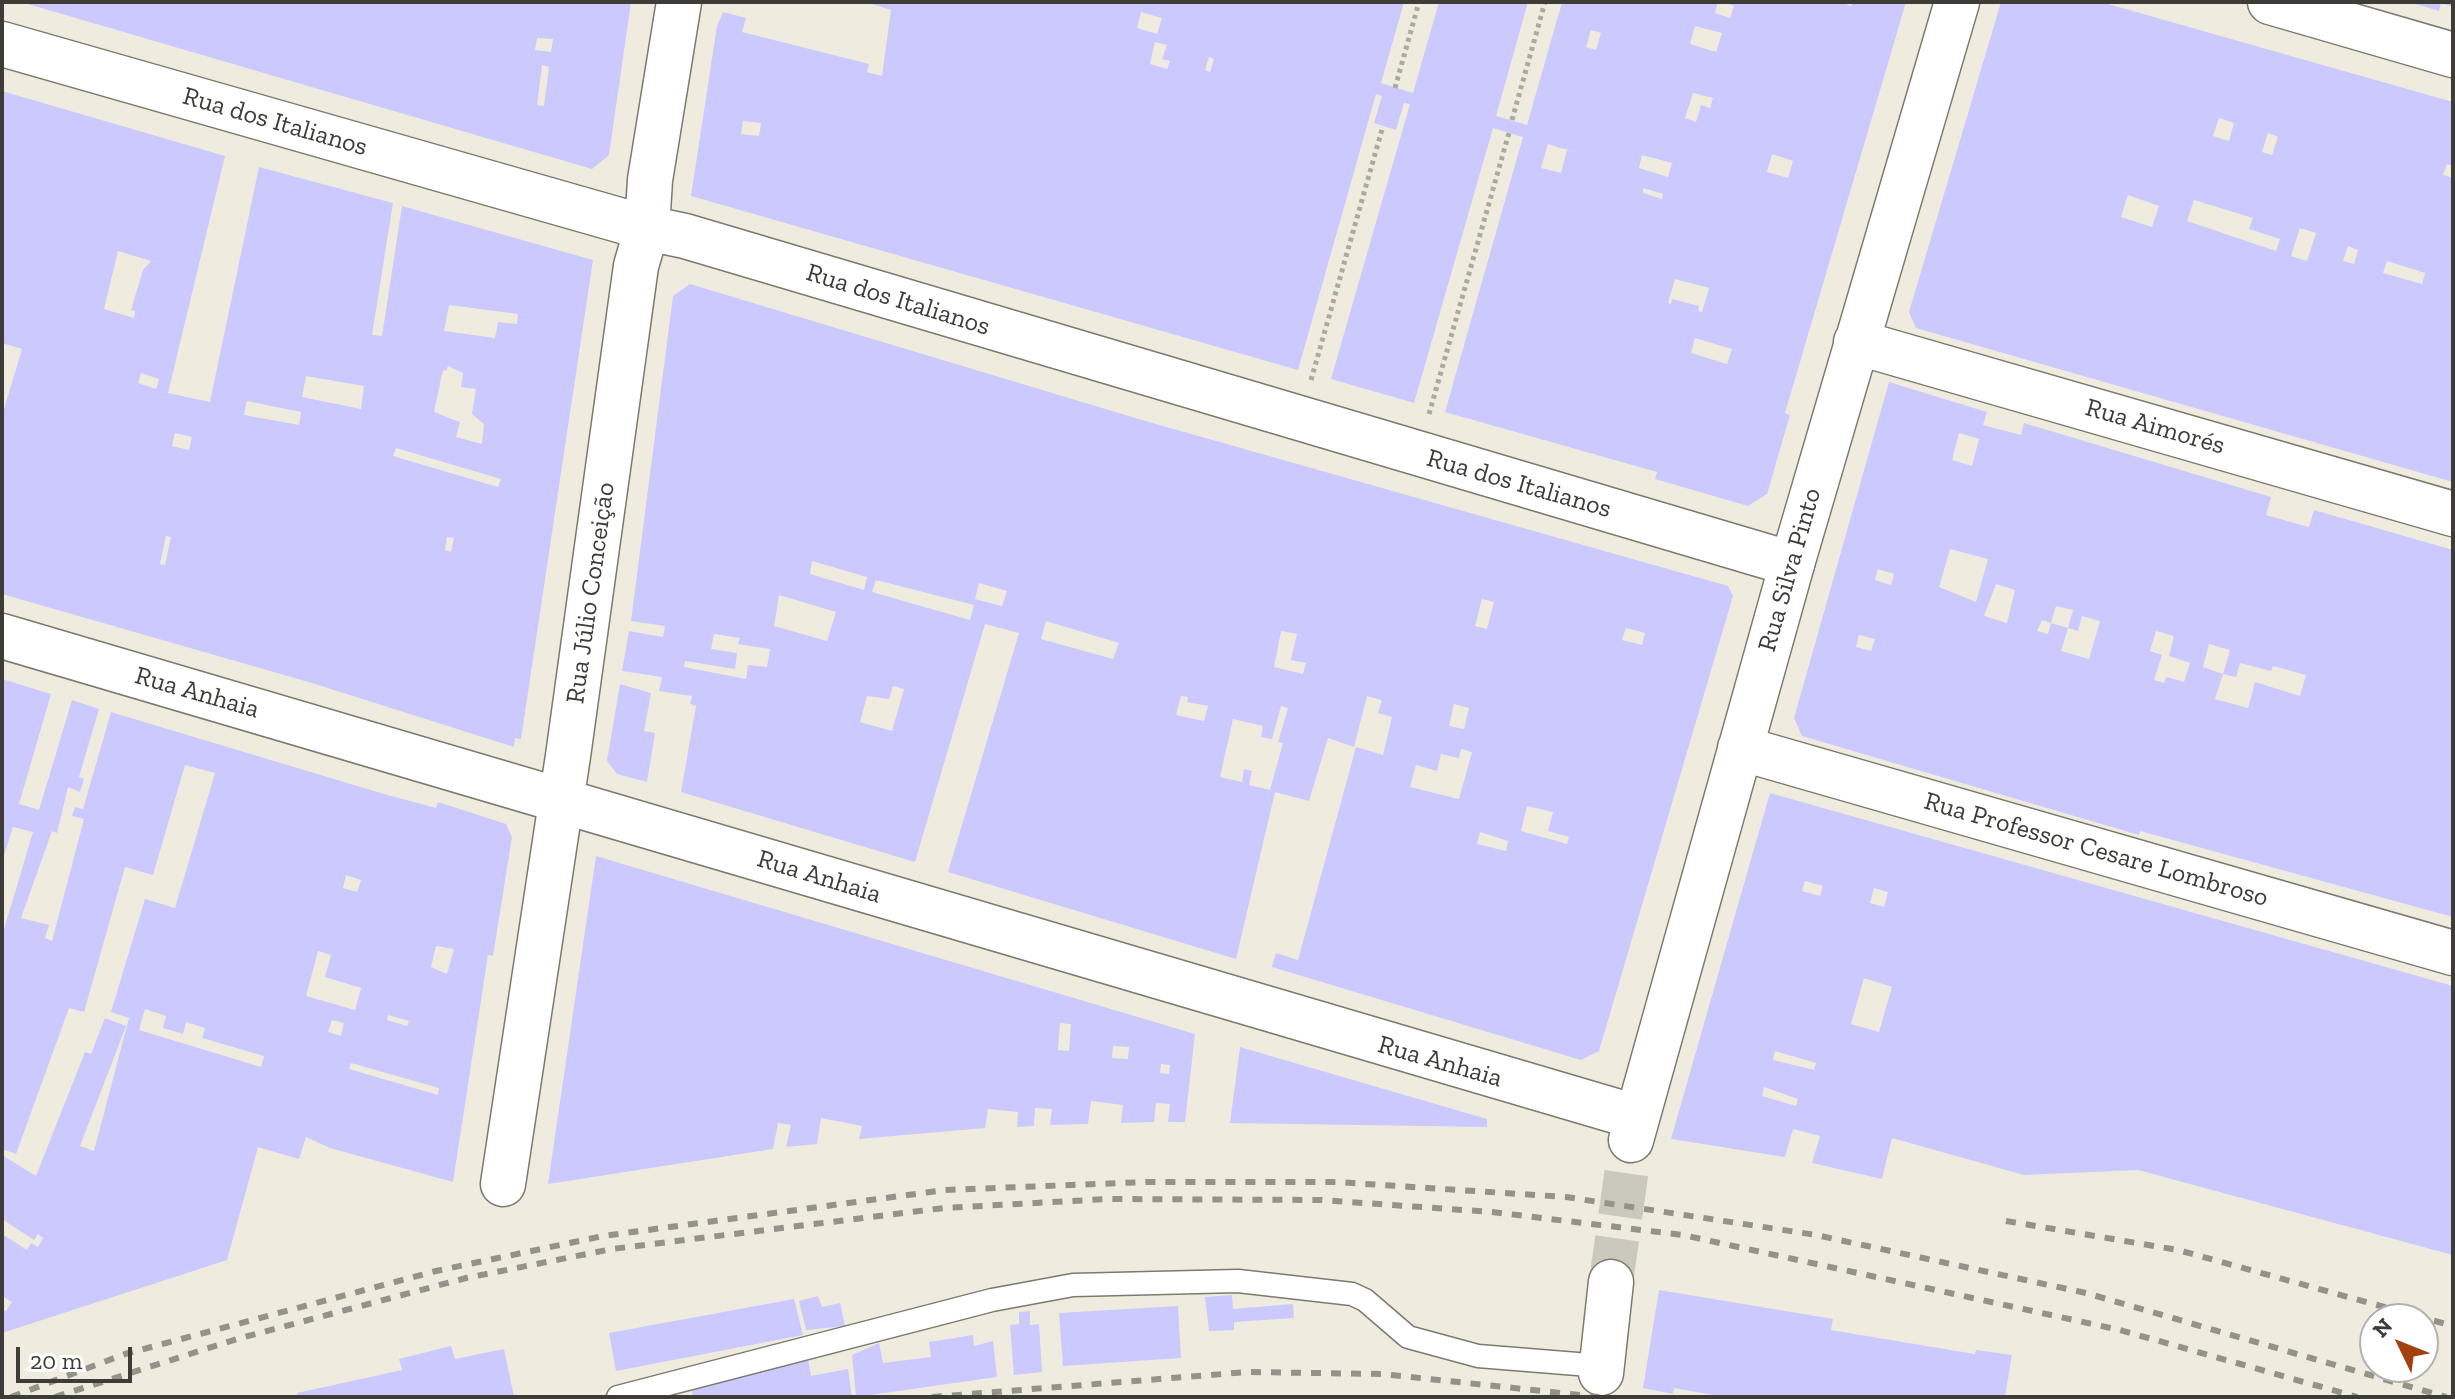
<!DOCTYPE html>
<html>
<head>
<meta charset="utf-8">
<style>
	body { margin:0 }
	#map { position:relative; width:2455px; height:1399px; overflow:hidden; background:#efecdf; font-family:"Zilla Slab",serif }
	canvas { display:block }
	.frame { position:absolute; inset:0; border:4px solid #3d3c37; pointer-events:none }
	.north { position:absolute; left:2359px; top:1303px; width:80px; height:80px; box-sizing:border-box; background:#fff; border:2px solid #b1b1af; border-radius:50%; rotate:313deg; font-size:22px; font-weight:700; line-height:32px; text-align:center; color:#3d3c37 }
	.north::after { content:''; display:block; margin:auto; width:28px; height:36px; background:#a43f10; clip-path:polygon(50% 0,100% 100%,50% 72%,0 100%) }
	.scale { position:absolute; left:16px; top:1347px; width:116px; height:36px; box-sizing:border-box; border:4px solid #3d3c37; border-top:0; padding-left:10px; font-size:24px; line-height:28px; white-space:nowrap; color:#3d3c37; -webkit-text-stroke:6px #fff; paint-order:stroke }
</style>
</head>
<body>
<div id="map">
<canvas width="2455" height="1399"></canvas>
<div class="frame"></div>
<div class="north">N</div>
<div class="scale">20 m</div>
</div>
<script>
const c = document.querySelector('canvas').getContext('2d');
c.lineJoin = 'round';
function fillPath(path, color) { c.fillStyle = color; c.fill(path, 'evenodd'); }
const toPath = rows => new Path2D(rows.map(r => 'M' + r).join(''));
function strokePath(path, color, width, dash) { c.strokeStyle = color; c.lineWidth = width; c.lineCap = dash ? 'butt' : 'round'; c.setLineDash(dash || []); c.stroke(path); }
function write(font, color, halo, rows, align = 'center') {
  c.font = font + ' "Zilla Slab",serif'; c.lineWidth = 8; c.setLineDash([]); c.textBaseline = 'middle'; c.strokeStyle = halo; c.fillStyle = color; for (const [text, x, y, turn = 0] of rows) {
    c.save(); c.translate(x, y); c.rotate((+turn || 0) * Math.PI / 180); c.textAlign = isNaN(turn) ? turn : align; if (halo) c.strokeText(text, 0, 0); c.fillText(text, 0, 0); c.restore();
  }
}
fillPath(toPath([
	[21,2,631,2,609,155,592,169],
	[537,38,553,39,551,52,535,50],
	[542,65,549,67,544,106,537,105],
	[865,2,1404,2,1381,83,1413,93,1439,2,1528,2,1496,116,1527,125,1562,2,1718,2,1715,13,1730,18,1734,6,1723,2,1841,2,1851,6,1852,2,1906,2,1785,413,1790,415,1767,494,1748,506,1655,479,1657,472,1445,412,1523,137,1509,133,1493,128,1414,403,1331,379,1410,104,1404,103,1396,130,1383,126,1374,123,1382,96,1376,94,1298,370,691,196,717,26,723,12,746,18,742,32,869,64,867,72,882,76,891,10],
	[1141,12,1162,18,1157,34,1137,28],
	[1695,26,1722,33,1716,52,1690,44],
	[1591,30,1601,33,1596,50,1586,47],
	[1155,42,1167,45,1162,59,1170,61,1167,69,1150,64],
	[1209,57,1214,59,1210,72,1205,70],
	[1693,93,1713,98,1710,108,1701,105,1696,122,1685,118],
	[743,121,761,123,759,136,741,134],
	[1548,144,1560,148,1578,152,1567,150,1561,173,1541,168],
	[1772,154,1793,161,1788,178,1767,172],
	[1642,155,1672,163,1668,177,1639,168],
	[1643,188,1663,194,1662,199,1643,193],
	[1675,279,1709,288,1702,312,1698,311,1699,306,1672,299,1671,304,1668,303],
	[1695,338,1732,349,1727,364,1691,353],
	[2001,2,2101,2,2453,102,2453,166,2447,164,2443,175,2453,178,2453,482,1916,328,1909,312],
	[2219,118,2234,123,2229,141,2213,136],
	[2268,133,2278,137,2272,155,2262,152],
	[2128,195,2159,206,2152,227,2121,217],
	[2194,200,2253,218,2249,229,2280,239,2276,251,2187,221],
	[2300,228,2316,233,2307,261,2291,256],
	[2348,246,2358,250,2354,264,2343,261],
	[2387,261,2425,273,2422,284,2383,273],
	[2409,2,2453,2,2453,7,2441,3,2439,11],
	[2,91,225,156,168,393,210,402,259,167,393,203,372,335,382,336,402,206,593,260,521,739,515,738,514,747,312,683,2,594,2,416,22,349,2,343],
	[118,251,151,261,143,270,131,310,135,311,134,318,104,309],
	[449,305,518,314,517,324,498,322,495,338,444,331],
	[448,366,463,373,461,387,476,389,472,414,484,424,482,444,456,437,460,422,434,412,443,370,446,371],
	[141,373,159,379,156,389,138,383],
	[306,376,364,386,361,409,302,397],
	[247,401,301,412,299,425,244,415],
	[175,433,192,437,189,450,172,446],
	[396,448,501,479,498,487,393,456],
	[166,536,171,537,165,565,160,564],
	[447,537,454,538,451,552,445,550],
	[690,284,1142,420,1728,586,1733,596,1599,1051,1581,1060,1272,967,1276,953,1298,960,1356,747,1383,755,1392,717,1378,713,1382,700,1367,696,1354,747,1328,738,1309,801,1275,792,1236,959,948,872,1019,633,985,624,915,862,681,792,696,706,690,704,692,696,659,691,662,677,622,671,629,631,663,637,665,626,631,621,673,296],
	[812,561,867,577,864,590,810,574],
	[876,580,974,605,970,620,872,592],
	[979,583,1007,591,1002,606,975,599],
	[779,595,836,612,827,641,774,626],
	[1482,599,1494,602,1487,629,1475,626],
	[1046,621,1119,643,1113,659,1041,639],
	[1626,628,1645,633,1642,645,1622,640],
	[1281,631,1297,634,1291,660,1306,663,1303,674,1274,667],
	[714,634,740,638,738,644,770,649,767,667,748,665,746,679,684,667,685,661,735,669,737,653,711,649],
	[893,686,904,689,892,731,860,722,867,696,889,699],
	[1181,696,1188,697,1187,702,1208,706,1204,721,1176,715],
	[1454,704,1469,708,1464,729,1449,726],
	[1281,706,1288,708,1278,742,1283,743,1270,790,1249,785,1252,771,1244,769,1242,782,1220,777,1233,719,1263,726,1261,737,1272,739],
	[1461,749,1472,752,1459,799,1410,787,1416,765,1437,771,1441,754,1459,758],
	[1527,806,1553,812,1548,831,1569,837,1567,844,1521,831],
	[1480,832,1508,841,1506,851,1477,844],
	[1889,382,1987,412,1983,425,2021,435,2024,423,2271,497,2266,515,2309,527,2314,510,2453,550,2453,917,2140,831,2139,835,1802,736,1794,718],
	[1959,433,1979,439,1972,466,1952,460],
	[1950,549,1988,559,1976,602,1939,587],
	[1878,569,1894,574,1891,585,1875,580],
	[1996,584,2015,590,2007,623,1984,616],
	[2056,606,2073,610,2068,628,2078,631,2082,616,2100,621,2089,659,2061,651,2068,628,2051,623,2048,634,2037,631,2042,620,2051,623],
	[2156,631,2174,636,2169,656,2190,663,2184,682,2166,677,2164,683,2154,680,2162,655,2150,651],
	[1859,635,1875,639,1871,651,1856,647],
	[2209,644,2230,650,2223,674,2236,677,2240,663,2271,671,2273,666,2306,675,2300,696,2255,682,2248,708,2215,699,2223,674,2203,667],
	[2,679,51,694,19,804,39,810,72,700,99,709,79,777,84,779,80,792,68,787,57,833,52,831,21,918,49,925,45,938,52,941,84,819,72,816,75,807,83,809,111,712,384,794,436,808,438,802,506,824,512,837,493,956,488,955,453,1182,330,1148,306,1137,299,1159,258,1147,227,1260,2,1333,2,1309,6,1311,12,1302,2,1296,2,1234,27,1250,31,1243,38,1247,43,1238,38,1234,34,1240,2,1219,2,1155,36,1176,85,1052,91,1054,105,1018,126,1026,80,1146,94,1151,129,1018,111,1012,145,899,175,908,215,773,185,765,153,875,125,867,84,1012,69,1008,16,1154,2,1149,2,936,33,832,13,827,2,862],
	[346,875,361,880,357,892,343,888],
	[436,946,454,949,447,974,431,967],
	[318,951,331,955,325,977,361,988,355,1010,306,996],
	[145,1009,166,1016,163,1028,183,1034,186,1022,205,1028,202,1038,264,1056,261,1067,139,1030],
	[388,1015,409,1021,407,1026,387,1020],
	[332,1020,344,1023,341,1036,328,1032],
	[351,1063,439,1088,438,1095,349,1069],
	[620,684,651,693,644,731,655,733,647,782,617,774,607,761],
	[1770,793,2453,986,2453,1255,2138,1170,2024,1175,1892,1138,1882,1179,1812,1163,1820,1136,1793,1129,1785,1157,1671,1139],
	[1805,881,1823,886,1820,896,1802,891],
	[1874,888,1888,892,1884,907,1870,903],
	[1864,978,1892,987,1879,1032,1851,1024],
	[1775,1051,1816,1063,1814,1070,1773,1060],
	[1764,1087,1798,1099,1796,1106,1762,1096],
	[596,856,1195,1034,1185,1122,1168,1122,1170,1104,1156,1103,1154,1122,1121,1123,1123,1105,1091,1101,1088,1124,1050,1125,1052,1109,1035,1108,1034,1126,1017,1127,1018,1112,988,1109,985,1128,859,1139,862,1126,821,1118,817,1144,786,1147,791,1125,778,1123,773,1149,548,1184],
	[1060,1023,1071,1024,1069,1051,1058,1050],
	[1113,1046,1129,1047,1128,1059,1112,1058],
	[1161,1064,1170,1065,1169,1074,1160,1073],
	[1240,1047,1487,1119,1487,1127,1230,1123],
	[1659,1290,1833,1319,1831,1330,1975,1354,1976,1350,2012,1355,2005,1397,1725,1397,1674,1388,1673,1394,1643,1388],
	[1232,1295,1233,1309,1293,1304,1294,1318,1234,1322,1234,1330,1209,1331,1205,1297],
	[818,1296,822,1307,840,1303,845,1326,806,1330,799,1301],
	[794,1299,803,1335,616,1371,609,1333],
	[1178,1306,1181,1358,1063,1366,1059,1313],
	[1030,1311,1030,1325,1039,1324,1042,1372,1014,1375,1010,1325,1019,1324,1019,1312],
	[973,1335,974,1346,993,1341,997,1377,856,1397,852,1355,879,1343,883,1363,931,1357,929,1342],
	[451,1346,455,1359,504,1349,514,1397,298,1397,297,1393,402,1370,399,1359],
	[808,1359,811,1376,848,1369,852,1397,693,1397,690,1383]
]), '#ccc9ff');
strokePath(toPath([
	[1611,1282,1631,1140]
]), '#cbc9bd', 44, [44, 22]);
const lane = toPath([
	[618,1397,992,1300,1073,1285,1238,1281,1352,1294,1365,1300,1408,1337,1478,1356,1602,1366]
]);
const street = toPath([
	[2,44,647,228,685,236,1792,564],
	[2,636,1636,1117],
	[503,1184,568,756,636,266,647,228,650,180,679,2]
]);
const secondary = toPath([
	[2270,2,2453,55],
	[1856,342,2453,514],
	[1740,748,2453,953],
	[1631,1140,1792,564,1957,2],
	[1601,1373,1611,1282]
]);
strokePath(lane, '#7c796e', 25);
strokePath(street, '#7c796e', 47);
strokePath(secondary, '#7c796e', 47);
strokePath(toPath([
	[1395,88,1419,2],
	[1512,120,1545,2],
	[1311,380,1383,126],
	[1429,414,1509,133]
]), '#aca99f', 5, [4, 4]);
strokePath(lane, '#fff', 22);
strokePath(street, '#fff', 44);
strokePath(secondary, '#fff', 44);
strokePath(toPath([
	[2006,1221,2178,1250,2453,1326],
	[11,1397,125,1354,436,1271,603,1236,945,1190,1147,1182,1336,1182,1566,1197,1816,1235,2086,1293,2446,1397],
	[55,1397,237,1339,466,1278,612,1249,944,1208,1108,1199,1321,1200,1492,1212,1683,1235,2120,1330,2357,1397],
	[932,1397,1248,1372,1382,1374,1599,1397]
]), '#949289', 6, [10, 10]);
write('26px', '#3d3c37', '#fff', [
	["Rua dos Italianos",275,122,16],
	["Rua dos Italianos",898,300,17],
	["Rua Aimorés",2155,427,16],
	["Rua dos Italianos",1519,484,16],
	["Rua Silva Pinto",1790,570,-74],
	["Rua Júlio Conceição",591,593,-82],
	["Rua Anhaia",197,693,16],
	["Rua Professor Cesare Lombroso",2096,850,16],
	["Rua Anhaia",819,877,17],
	["Rua Anhaia",1440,1062,16]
]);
</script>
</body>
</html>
